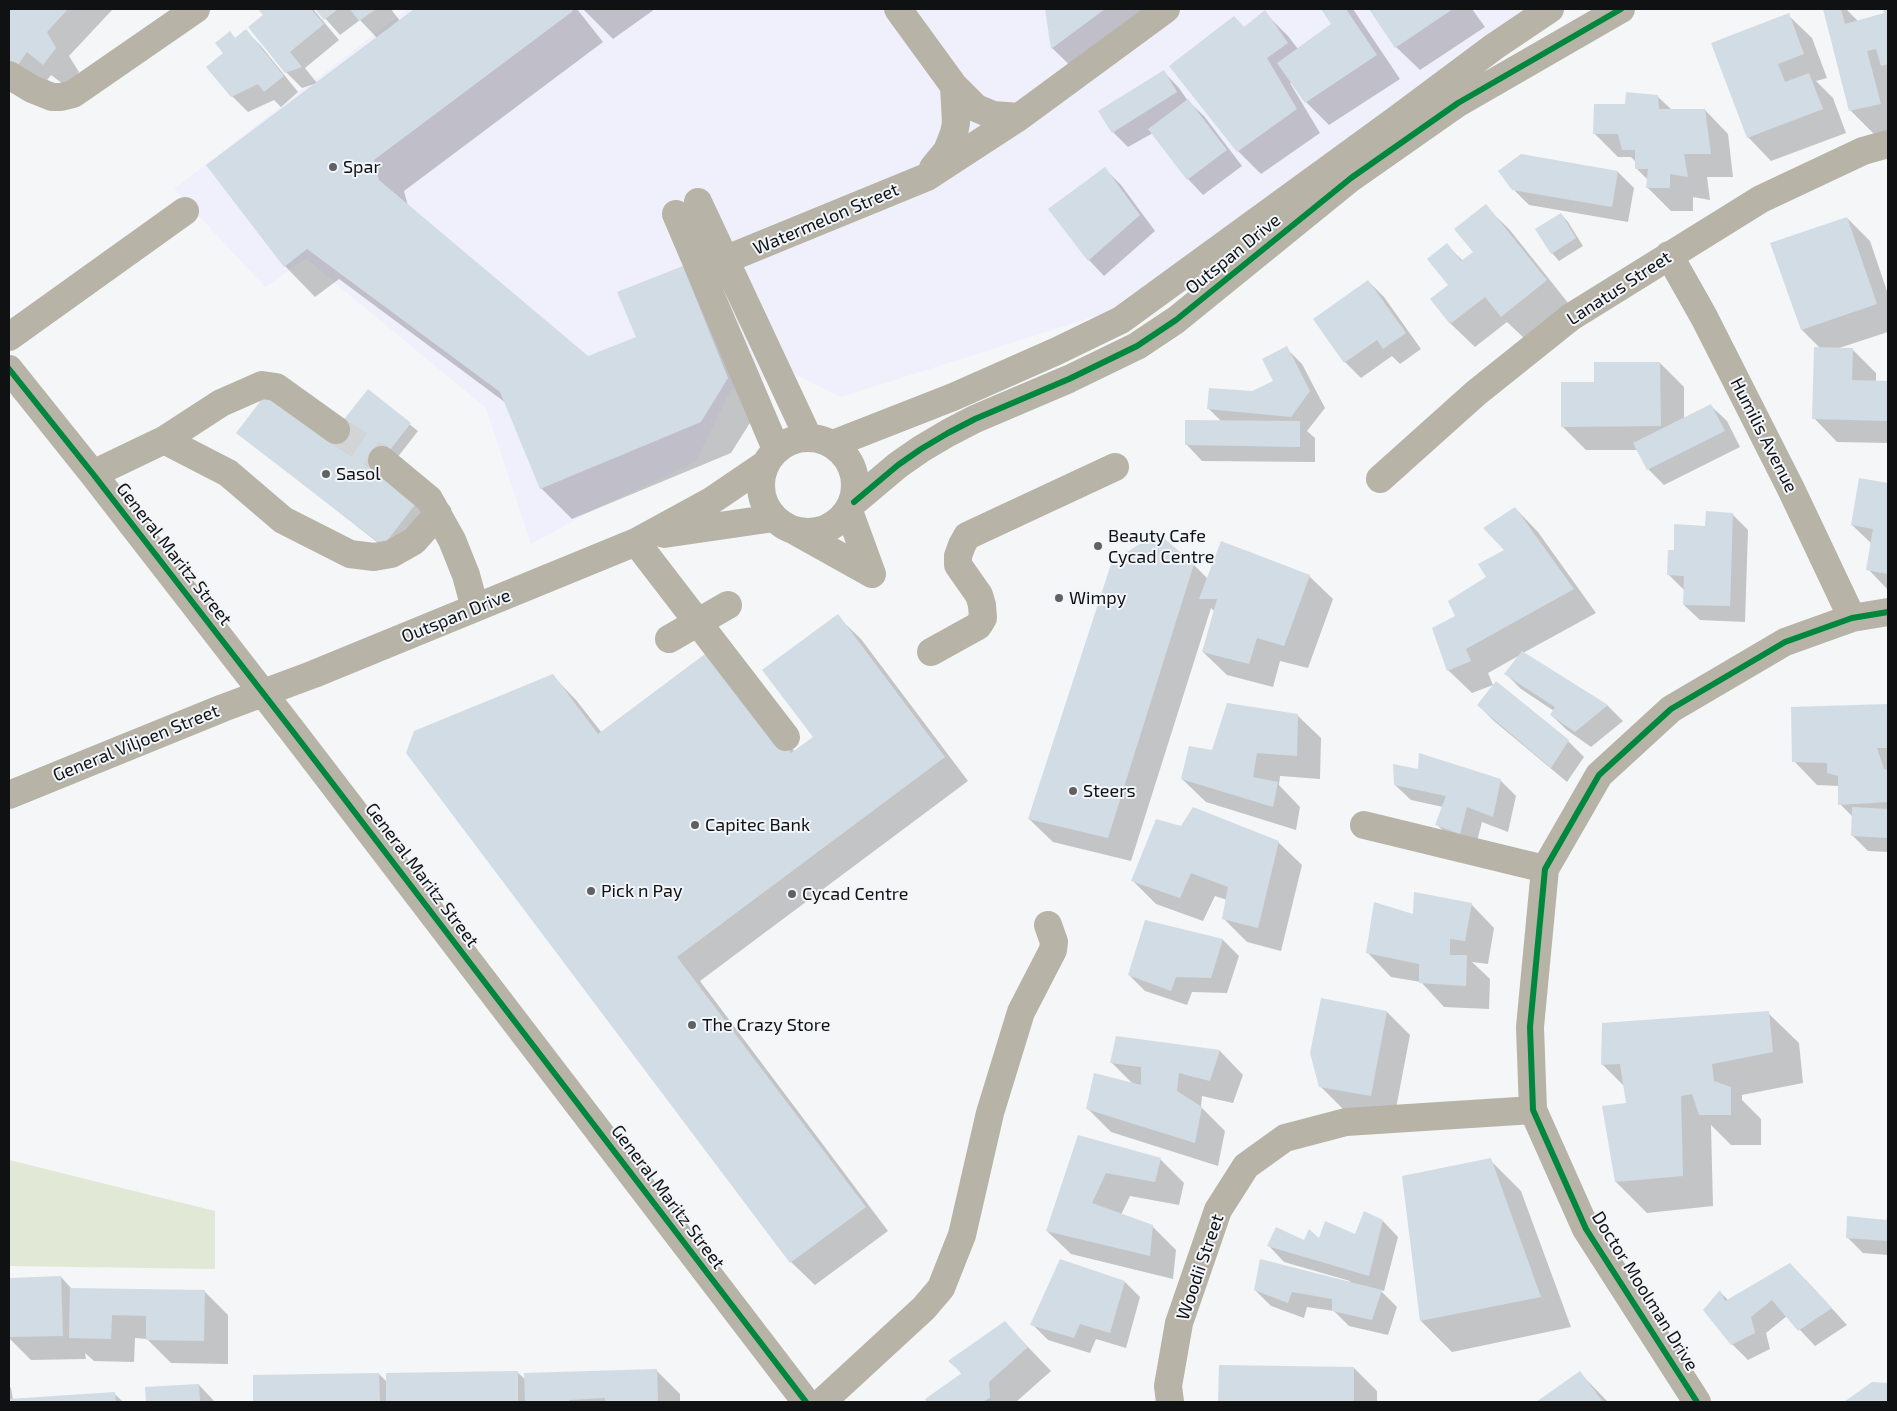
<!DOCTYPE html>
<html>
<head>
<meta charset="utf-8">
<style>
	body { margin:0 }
	#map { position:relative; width:1897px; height:1411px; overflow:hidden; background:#f4f6f8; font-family:"Exo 2",sans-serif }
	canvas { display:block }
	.frame { position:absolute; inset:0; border:10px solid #0f1112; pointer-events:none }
</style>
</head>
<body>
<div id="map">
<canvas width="1897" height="1411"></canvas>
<div class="frame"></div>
</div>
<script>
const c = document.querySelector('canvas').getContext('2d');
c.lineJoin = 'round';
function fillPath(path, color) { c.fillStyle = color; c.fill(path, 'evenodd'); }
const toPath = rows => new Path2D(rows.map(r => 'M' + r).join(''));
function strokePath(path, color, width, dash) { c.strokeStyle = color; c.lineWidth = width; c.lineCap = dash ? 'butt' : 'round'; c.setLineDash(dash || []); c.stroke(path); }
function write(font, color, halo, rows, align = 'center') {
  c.font = font + ' "Exo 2",sans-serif'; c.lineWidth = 4; c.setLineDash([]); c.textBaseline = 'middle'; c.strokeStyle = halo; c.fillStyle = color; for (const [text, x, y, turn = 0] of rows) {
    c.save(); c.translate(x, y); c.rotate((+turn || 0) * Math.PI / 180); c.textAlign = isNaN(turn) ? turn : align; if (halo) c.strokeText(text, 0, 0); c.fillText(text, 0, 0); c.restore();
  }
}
fillPath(toPath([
	[407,9,1541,9,1112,311,841,397,787,370,731,390,696,462,599,507,531,544,486,408,306,259,265,287,174,189]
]), '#f0effc');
fillPath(toPath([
	[9,1160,215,1211,215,1269,9,1266]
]), '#e2e8d6');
fillPath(toPath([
	[9,9,113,9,69,56,79,72,67,87,51,75,39,91,16,68,9,57],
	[260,9,313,9,339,40,305,68,317,83,377,38,360,20,340,35,317,9,391,9,400,21,416,9,577,9,603,42,404,191,408,206,588,357,638,338,682,267,713,298,758,410,731,453,572,519,541,488,506,403,339,279,315,297,285,266,317,83,302,88,286,72,265,15],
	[583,9,655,9,613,39],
	[1046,9,1177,9,1083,78,1052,48],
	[1323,9,1353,9,1400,79,1329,125,1306,102,1292,82,1290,83,1320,133,1261,174,1238,151,1245,29,1264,12,1288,36,1298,49,1333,24],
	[1371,9,1472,9,1485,27,1420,70,1396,47],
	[1824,9,1846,9,1858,21,1886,14,1884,9,1888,9,1888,131,1874,134,1851,111],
	[1788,15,1812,38,1827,78,1816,81,1833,98,1846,133,1771,161,1748,137],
	[246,31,261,46,298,92,281,107,274,100,248,112,232,96,225,53,229,32,236,39],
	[1164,72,1179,88,1188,101,1204,116,1242,166,1203,195,1188,179,1153,133,1128,147,1113,132],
	[1657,96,1672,110,1705,110,1728,134,1733,177,1707,177,1710,200,1693,197,1693,211,1671,211,1647,187,1648,180,1637,169,1637,163,1631,157,1618,157,1595,134,1627,105],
	[1105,169,1121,185,1155,231,1104,276,1089,260],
	[1618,172,1634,188,1628,222,1529,205,1513,189],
	[1485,206,1509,229,1569,304,1525,339,1507,322,1475,347,1451,324,1432,299,1450,285,1447,245,1463,261,1474,252],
	[1561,214,1568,222,1583,246,1559,261,1552,253],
	[1847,218,1870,241,1888,294,1888,332,1839,348,1852,349,1876,373,1876,382,1888,382,1888,443,1837,442,1814,418,1820,348,1802,330,1772,244],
	[1368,281,1384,297,1421,349,1400,364,1392,356,1361,378,1345,362,1314,319],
	[1286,348,1302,364,1325,408,1307,431,1315,438,1315,462,1202,461,1187,445,1222,422,1209,409,1252,393,1275,381],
	[1660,363,1684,387,1684,419,1711,406,1727,421,1740,447,1664,485,1648,469,1638,450,1586,450,1562,426,1596,383],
	[368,391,418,431,383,476,424,510,391,553,238,433,330,439],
	[1860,479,1888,484,1888,590,1868,569,1872,544,1852,525],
	[1515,508,1538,532,1596,613,1523,653,1608,706,1623,721,1591,747,1567,730,1551,715,1554,711,1521,689,1506,674,1520,655,1488,673,1493,685,1472,693,1448,670,1457,617,1506,550],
	[1732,514,1748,530,1745,622,1700,620,1684,605,1685,591,1668,574,1675,551,1706,527],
	[1194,565,1208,579,1309,576,1333,599,1308,668,1280,661,1273,687,1227,675,1203,652,1215,612,1211,608,1131,861,1053,842,1029,819],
	[837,616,861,639,968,781,700,981,888,1231,815,1285,791,1262,553,676,576,700,602,733,736,673,795,752,815,737],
	[1478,705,1568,741,1584,757,1567,782,1494,721],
	[1888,705,1888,852,1868,851,1852,835,1853,817,1840,804,1840,786,1817,785,1794,761,1793,708],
	[1297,715,1321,738,1320,779,1280,776,1279,785,1300,807,1296,830,1206,802,1182,779,1213,751],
	[1419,771,1500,780,1516,796,1508,832,1482,822,1475,849,1453,840,1437,825,1443,807,1411,800,1395,785],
	[1182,827,1278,842,1302,865,1281,951,1247,942,1223,918,1227,900,1215,896,1203,921,1156,904,1133,881],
	[1471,904,1494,928,1488,964,1472,962,1490,979,1489,1009,1444,1007,1421,982,1391,977,1368,953],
	[1146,922,1223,940,1239,956,1227,993,1192,992,1187,1005,1145,991,1129,975],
	[1387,1012,1410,1035,1394,1119,1344,1110,1320,1086],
	[1768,1013,1799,1043,1803,1083,1742,1095,1742,1100,1761,1119,1761,1145,1731,1145,1711,1125,1713,1206,1647,1213,1616,1182,1627,1105,1625,1087,1602,1064],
	[1117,1037,1220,1051,1243,1075,1233,1103,1202,1096,1201,1107,1225,1131,1218,1166,1111,1132,1087,1108,1133,1084,1112,1063],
	[1079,1137,1161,1160,1184,1183,1179,1205,1130,1196,1121,1215,1152,1226,1176,1250,1173,1279,1071,1254,1047,1231],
	[1490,1160,1521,1191,1571,1327,1452,1352,1421,1321,1404,1177],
	[1888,1219,1888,1255,1863,1253,1847,1237,1887,1221],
	[1383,1221,1398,1237,1384,1291,1380,1290,1397,1307,1388,1335,1349,1326,1334,1311,1307,1307,1304,1318,1271,1306,1255,1290,1349,1283,1350,1281,1284,1262,1269,1246,1356,1235],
	[61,1277,72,1289,205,1292,228,1315,228,1364,171,1363,147,1339,135,1338,134,1362,94,1361,85,1353,86,1359,31,1360,9,1338,9,1279],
	[1806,1280,1847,1325,1815,1346,1787,1316,1766,1333,1770,1349,1748,1360,1732,1344,1720,1292,1728,1300],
	[1125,1282,1140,1297,1126,1348,1096,1339,1090,1353,1048,1340,1032,1324],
	[1005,1323,1051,1371,1016,1402,928,1402,926,1399,962,1374,950,1361],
	[1220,1366,1354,1368,1377,1391,1377,1402,1220,1402],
	[656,1370,680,1394,680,1402,254,1402,254,1376,379,1374,387,1382,517,1372,526,1380],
	[1580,1373,1608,1402,1538,1402],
	[1873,1383,1888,1384,1888,1402,1846,1402],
	[199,1385,215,1402,147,1402,146,1388],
	[9,1386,11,1388,13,1400,115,1394,123,1402,9,1402]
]), '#0003');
fillPath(toPath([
	[9,9,68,9,47,32,56,48,43,65,27,52,15,69,9,60],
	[258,9,311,9,324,24,290,52,302,67,285,73,248,27,263,15],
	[315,9,338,9,324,20],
	[350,9,376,9,359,21],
	[414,9,571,9,573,11,374,160,379,180,588,356,636,337,617,292,683,266,728,378,701,422,540,489,500,392,307,249,284,267,206,165],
	[1045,9,1105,9,1051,49],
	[1321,9,1346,9,1377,55,1305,103,1277,63,1331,24],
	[1369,9,1453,9,1395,48],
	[1823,9,1841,9,1845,24,1884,13,1883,9,1888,9,1888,64,1881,66,1876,49,1867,51,1881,104,1849,111],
	[1265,10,1288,43,1267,58,1297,109,1237,152,1169,66,1234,16,1244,27],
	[1789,13,1804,54,1778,64,1785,82,1809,73,1823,109,1747,138,1711,43],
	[246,29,284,76,264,92,258,84,231,97,206,67,223,53,215,43,230,31,235,38],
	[1164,70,1177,92,1112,133,1098,111],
	[1626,92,1658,95,1659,109,1705,109,1711,154,1684,154,1688,177,1670,174,1670,188,1646,188,1648,169,1635,169,1635,150,1622,150,1618,134,1593,134,1594,104,1625,104],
	[1188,99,1227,150,1187,180,1148,129],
	[1521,154,1618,171,1612,207,1512,190,1498,171],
	[1105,167,1140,215,1088,261,1048,209],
	[1486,204,1547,280,1501,317,1485,297,1450,324,1430,299,1448,285,1427,259,1447,243,1461,261,1473,252,1454,229],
	[1561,213,1576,238,1551,254,1535,229],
	[1847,217,1877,304,1801,330,1770,243],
	[1368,280,1406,333,1383,349,1377,340,1344,363,1313,319],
	[1287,346,1310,391,1291,417,1207,409,1209,388,1252,391,1273,381,1262,359],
	[1814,347,1853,348,1852,380,1888,381,1888,421,1812,419],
	[1594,362,1660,362,1661,426,1561,427,1561,382,1594,382],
	[368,389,411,423,375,469,417,502,383,546,236,433,269,390,330,437],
	[1711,404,1725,431,1647,470,1633,443],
	[1185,420,1300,421,1300,447,1185,445],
	[1859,478,1888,483,1888,574,1866,570,1873,529,1851,525],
	[1515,507,1574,589,1466,649,1471,661,1447,671,1432,628,1455,616,1448,601,1486,577,1478,564,1504,550,1483,528],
	[1706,511,1733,513,1730,606,1683,605,1684,576,1667,575,1668,550,1674,550,1674,524,1705,526],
	[1158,533,1194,564,1108,838,1028,819,1112,561],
	[1221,541,1310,575,1284,646,1257,638,1249,664,1202,652,1217,599,1199,599],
	[838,614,945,757,677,957,866,1207,790,1263,406,753,414,731,553,674,598,734,713,648,791,753,813,737,762,670],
	[1522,651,1608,705,1575,732,1550,715,1555,707,1504,674],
	[1496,681,1569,740,1551,768,1477,705],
	[1227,703,1298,714,1297,756,1257,753,1253,777,1278,782,1273,807,1181,779,1189,746,1212,750],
	[1888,704,1888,748,1877,748,1884,769,1888,770,1888,802,1838,805,1838,776,1827,773,1827,763,1792,762,1791,707],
	[1419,753,1501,779,1493,817,1467,807,1460,834,1435,825,1446,796,1394,785,1393,764,1418,769],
	[1193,807,1279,841,1258,928,1222,919,1228,887,1191,873,1180,898,1131,881,1156,819,1181,826],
	[1852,807,1888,809,1888,838,1851,836],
	[1414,892,1472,903,1465,941,1450,939,1450,955,1467,955,1466,986,1419,983,1419,964,1366,953,1374,902,1413,914],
	[1145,920,1223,939,1211,978,1176,977,1171,991,1128,975],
	[1321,998,1387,1011,1371,1096,1319,1087,1310,1053],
	[1769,1011,1773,1052,1712,1064,1714,1081,1731,1087,1731,1115,1699,1115,1692,1094,1681,1096,1683,1176,1615,1182,1602,1106,1626,1103,1620,1064,1601,1065,1602,1023],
	[1116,1036,1220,1050,1210,1081,1179,1073,1177,1091,1202,1107,1195,1143,1086,1109,1094,1073,1141,1085,1141,1067,1110,1063],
	[1078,1135,1161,1158,1155,1182,1106,1173,1092,1203,1153,1225,1150,1256,1046,1231],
	[1491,1158,1541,1297,1420,1321,1402,1176],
	[1364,1211,1383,1220,1369,1276,1267,1246,1276,1227,1304,1240,1309,1229,1319,1238,1325,1221,1355,1234],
	[1847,1216,1886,1220,1888,1216,1888,1241,1846,1238],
	[1060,1259,1125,1281,1110,1333,1080,1324,1074,1338,1030,1325],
	[1260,1259,1382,1290,1372,1320,1332,1311,1332,1299,1292,1292,1288,1303,1254,1290],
	[1790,1263,1832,1308,1798,1331,1772,1300,1751,1317,1755,1333,1731,1345,1703,1310,1720,1290,1725,1301],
	[61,1276,63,1336,9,1337,9,1278],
	[70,1288,205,1290,204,1341,146,1340,146,1316,112,1315,111,1339,69,1338],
	[1005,1321,1028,1347,989,1382,990,1398,982,1402,927,1402,925,1399,962,1373,948,1361],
	[1219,1365,1354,1367,1354,1402,1218,1402],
	[657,1369,658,1402,605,1402,605,1398,570,1400,570,1402,525,1402,524,1373],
	[518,1371,518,1402,386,1402,386,1373],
	[1580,1371,1603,1402,1536,1402],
	[379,1373,380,1402,253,1402,253,1375],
	[1872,1382,1888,1383,1888,1402,1844,1402],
	[199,1384,200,1402,146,1402,145,1387],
	[115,1392,116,1402,9,1402,9,1399]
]), '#d2dce4');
strokePath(toPath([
	[336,430,382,460]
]), '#d2d4d6', 28, [28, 14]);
strokePath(toPath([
	[898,9,954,86,976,108,993,115,1019,117,1166,9],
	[9,75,32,89,52,97,61,97,73,94,196,9],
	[933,168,947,151,954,133,956,123,954,86],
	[698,202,808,437],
	[676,214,776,449],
	[1669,255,1704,317,1791,489,1852,618],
	[700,270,927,177,1019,117],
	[9,337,185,211],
	[9,369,93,474,294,733,806,1402],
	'761 485a47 47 0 1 1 94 0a47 47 0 1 1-94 0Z',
	[164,440,228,473,283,520,350,554,374,557,391,554,414,541,438,514],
	[833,444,953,397,1057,351,1121,320,1397,119,1495,46,1550,9],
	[382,460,429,499,452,540,466,575,475,608],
	[93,474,164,440,221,403,262,385,276,387,336,430],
	[1380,479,1476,393,1571,317,1761,199,1863,151,1888,144],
	[854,502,898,465,921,449,948,433,975,419,1069,379,1137,346,1176,320,1351,178,1458,103,1621,9],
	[849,511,872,574],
	[795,531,872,574],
	[664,534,774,518],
	[636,542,786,737],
	[669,639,728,605],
	[931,652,978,626,983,618,982,605,979,595,958,565,958,556,962,545,967,536,1115,467],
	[9,795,223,708,314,674,636,542,711,501,764,465],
	[1364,825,1545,869],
	[822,1402,924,1308,941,1288,962,1235,990,1113,1021,1012,1053,950,1054,942,1048,925],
	[1170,1402,1168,1386,1179,1323,1218,1210,1246,1166,1285,1138,1346,1122,1533,1110],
	[1697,1402,1586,1229,1533,1110,1530,1027,1545,869,1599,775,1671,709,1785,642,1852,618,1888,612]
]), '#b7b3a6', 28);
strokePath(toPath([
	[9,369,93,474,294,733,806,1402],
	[854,502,898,465,921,449,948,433,975,419,1069,379,1137,346,1176,320,1351,178,1458,103,1621,9],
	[1697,1402,1586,1229,1533,1110,1530,1027,1545,869,1599,775,1671,709,1785,642,1852,618,1888,612]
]), '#00873e', 6);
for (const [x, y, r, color] of [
	[333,167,5,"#5f6162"],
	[326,474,5,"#5f6162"],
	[1098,546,5,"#5f6162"],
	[1059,598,5,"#5f6162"],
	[1073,791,5,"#5f6162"],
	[695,825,5,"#5f6162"],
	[591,891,5,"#5f6162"],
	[792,894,5,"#5f6162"],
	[692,1025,5,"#5f6162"]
]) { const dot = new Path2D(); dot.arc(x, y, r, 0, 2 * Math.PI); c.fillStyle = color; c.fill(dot); strokePath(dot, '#f2f6fa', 2); }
write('18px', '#0f1112', '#f2f6fa', [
	["Spar",343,167],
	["Sasol",336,474],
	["Beauty Cafe",1108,536],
	["Cycad Centre",1108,557],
	["Wimpy",1069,598],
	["Steers",1083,791],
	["Capitec Bank",705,825],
	["Pick n Pay",601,891],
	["Cycad Centre",802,894],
	["The Crazy Store",702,1025]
], 'left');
write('18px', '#0f1112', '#f2f6fa', [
	["Watermelon Street",826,219,-23],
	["Outspan Drive",1233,254,-39],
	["Lanatus Street",1619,288,-33],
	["Humilis Avenue",1764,435,63],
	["General Maritz Street",174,554,52],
	["Outspan Drive",456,616,-22],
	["General Viljoen Street",136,743,-22],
	["General Maritz Street",422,875,53],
	["General Maritz Street",668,1197,53],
	["Woodii Street",1200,1267,-71],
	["Doctor Moolman Drive",1645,1291,58]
]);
</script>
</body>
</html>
